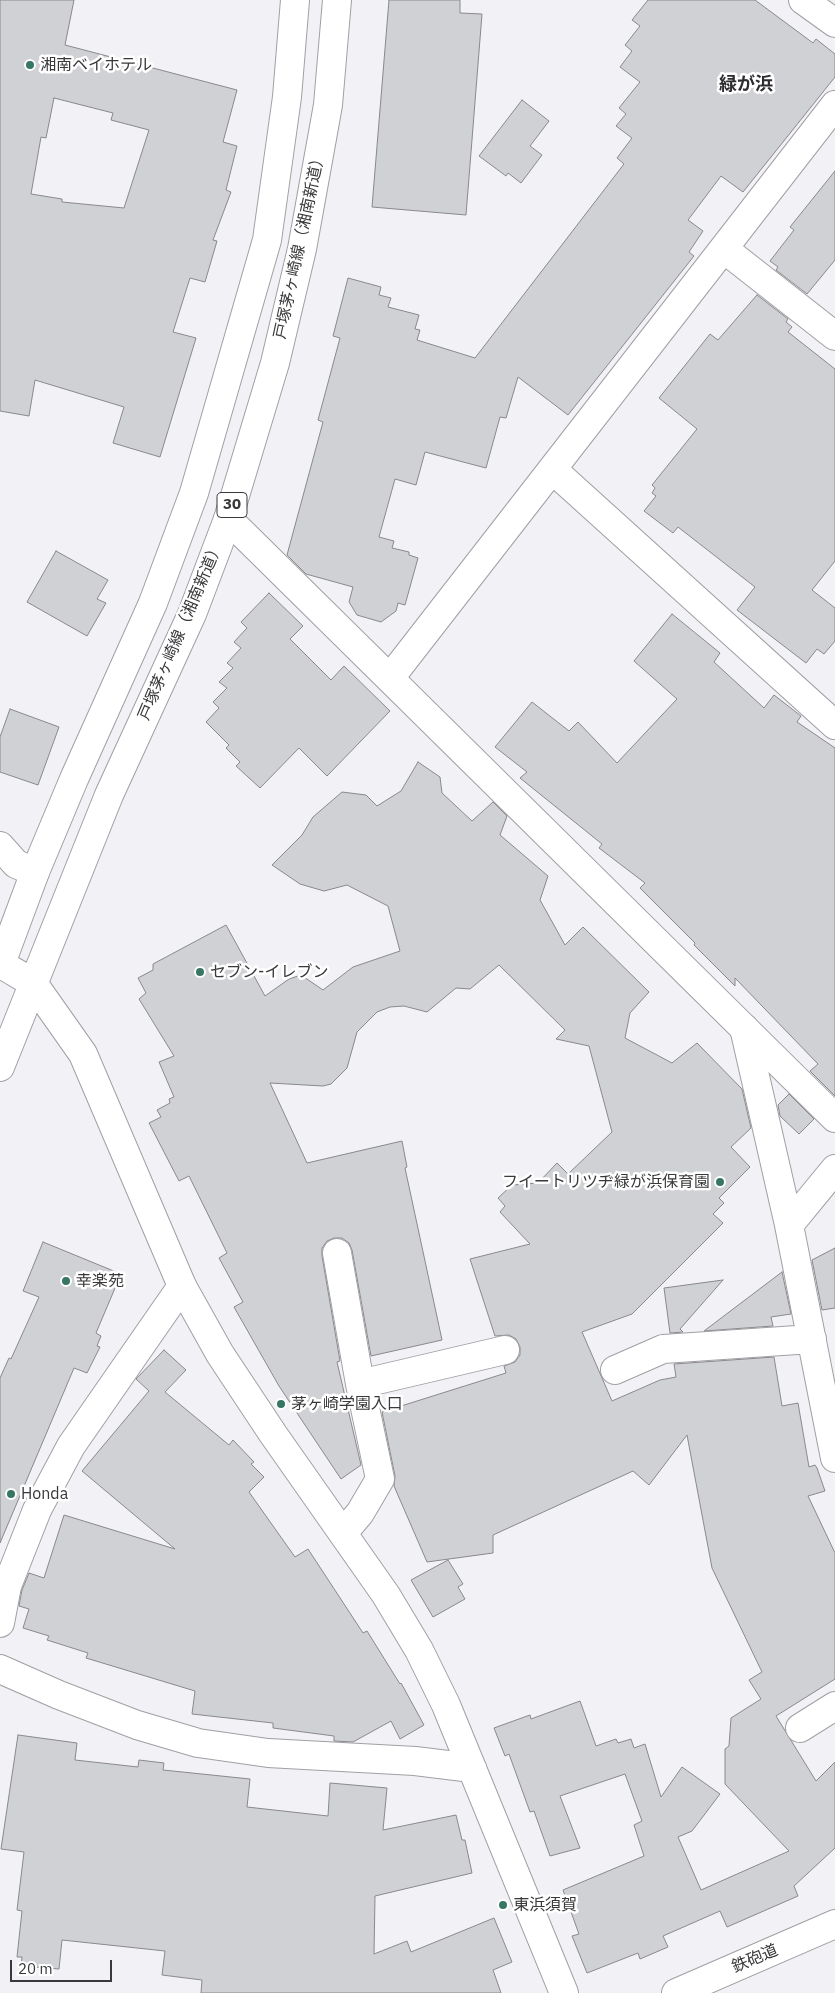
<!DOCTYPE html>
<html>
<head>
<meta charset="utf-8">
<style>
	body { margin:0 }
	#map { position:relative; width:835px; height:1993px; overflow:hidden; background:#f2f1f5; font-family:"IBM Plex Sans",sans-serif }
	canvas { display:block }
	.scale { position:absolute; left:10px; top:1960px; width:102px; height:22px; box-sizing:border-box; border:2px solid #39383a; border-top:0; padding-left:6px; font-size:15px; line-height:18px; white-space:nowrap; color:#39383a; -webkit-text-stroke:4px #fff; paint-order:stroke }
</style>
</head>
<body>
<div id="map">
<canvas width="835" height="1993"></canvas>
<div class="scale">20 m</div>
</div>
<script>
const c = document.querySelector('canvas').getContext('2d');
c.lineJoin = 'round';
function fillPath(path, color) { c.fillStyle = color; c.fill(path, 'evenodd'); }
const toPath = rows => new Path2D(rows.map(r => 'M' + r).join(''));
function strokePath(path, color, width, dash) { c.strokeStyle = color; c.lineWidth = width; c.lineCap = dash ? 'butt' : 'round'; c.setLineDash(dash || []); c.stroke(path); }
function write(font, color, halo, rows, align = 'center') {
  c.font = font + ' "IBM Plex Sans","Noto Sans JP",sans-serif'; c.lineWidth = 5; c.setLineDash([]); c.textBaseline = 'middle'; c.strokeStyle = halo; c.fillStyle = color; for (const [text, x, y, turn = 0] of rows) {
    c.save(); c.translate(x, y); c.rotate((+turn || 0) * Math.PI / 180); c.textAlign = isNaN(turn) ? turn : align; if (halo) c.strokeText(text, 0, 0); c.fillText(text, 0, 0); c.restore();
  }
}
const building = toPath([
	[0,0,74,0,65,45,237,90,223,142,237,146,226,190,231,192,213,240,217,241,205,282,190,278,173,332,196,338,160,457,113,443,124,407,35,380,29,416,0,411,0,0],
	[54,98,113,113,111,120,149,130,124,208,62,202,62,199,31,194,41,137,46,138,54,98],
	[389,0,460,0,460,13,482,14,466,215,372,207,389,0],
	[648,0,755,0,813,43,816,39,835,54,835,77,743,192,721,176,688,220,703,231,689,252,694,256,568,415,518,377,506,418,500,417,486,468,425,452,416,485,395,479,379,537,394,541,392,548,409,552,409,555,418,558,405,605,398,603,396,611,381,622,357,615,349,602,353,587,306,574,287,555,323,422,318,420,340,338,333,336,348,278,381,287,379,295,391,298,388,307,419,315,415,329,420,330,417,340,475,358,624,164,617,158,632,138,616,126,626,114,619,108,640,82,620,67,632,51,625,45,640,26,632,20,648,0],
	[522,100,549,121,530,146,542,155,521,183,508,173,506,176,479,156,522,100],
	[835,171,835,260,807,294,776,270,778,267,770,261,794,230,790,227,835,171],
	[757,295,788,319,786,322,792,327,788,332,835,369,835,561,812,590,835,608,835,641,824,654,817,649,806,663,737,610,755,587,678,527,673,533,644,511,656,496,652,493,655,488,652,485,697,429,659,398,710,334,718,340,757,295],
	[56,551,108,580,97,599,106,603,87,636,27,602,56,551],
	[269,593,303,626,290,639,331,680,344,666,390,711,327,776,299,748,260,788,236,766,240,762,226,748,229,745,206,722,219,708,213,702,227,688,219,682,233,668,227,663,241,648,234,642,247,628,241,622,269,593],
	[672,614,720,653,714,662,764,708,774,695,801,716,797,722,835,748,835,1096,810,1071,818,1064,735,978,735,986,694,945,695,943,640,888,645,883,599,848,602,844,520,778,527,772,495,747,532,702,569,731,578,722,617,763,677,699,634,661,672,614],
	[10,709,59,727,38,785,0,772,0,737,10,709],
	[418,762,440,777,442,793,472,821,493,802,507,816,500,835,548,876,540,900,565,945,583,927,649,992,630,1013,625,1038,672,1063,697,1043,742,1089,751,1128,731,1147,750,1167,719,1198,724,1203,713,1214,723,1223,632,1314,582,1332,612,1401,660,1380,676,1377,674,1364,774,1357,782,1406,798,1403,809,1467,815,1465,817,1468,825,1491,808,1496,835,1553,835,1679,776,1716,816,1781,835,1762,835,1848,794,1886,798,1896,727,1927,720,1911,663,1936,668,1947,640,1959,638,1953,587,1973,572,1936,579,1934,563,1890,644,1856,634,1825,642,1821,625,1774,560,1796,580,1848,550,1856,534,1811,530,1812,509,1754,505,1756,494,1728,530,1715,531,1719,580,1701,596,1746,616,1739,618,1743,631,1739,634,1748,645,1744,661,1797,682,1767,720,1794,692,1831,678,1837,701,1890,789,1851,725,1784,725,1749,729,1746,731,1718,761,1699,749,1680,762,1672,712,1568,687,1435,649,1485,633,1471,493,1535,493,1553,427,1562,394,1486,395,1476,382,1412,506,1373,504,1366,515,1362,520,1355,520,1347,516,1339,509,1335,495,1336,470,1259,530,1244,500,1212,505,1206,498,1198,512,1185,538,1183,557,1163,568,1174,612,1132,589,1046,556,1039,565,1030,499,965,470,989,456,988,427,1012,404,1006,390,1007,377,1012,357,1032,347,1068,331,1084,323,1086,270,1083,307,1163,402,1141,407,1167,405,1168,442,1340,371,1356,352,1250,349,1243,342,1238,334,1238,327,1241,322,1248,322,1256,340,1361,337,1362,361,1465,341,1479,279,1386,234,1307,243,1302,219,1258,227,1253,189,1176,179,1181,149,1123,161,1117,157,1110,170,1103,169,1099,174,1097,159,1062,174,1056,139,999,146,993,138,978,153,970,153,964,226,925,265,996,289,979,301,975,323,990,353,967,400,951,388,906,347,885,324,891,300,884,272,865,302,835,313,817,342,792,366,795,377,806,401,791,418,762],
	[789,1094,814,1119,799,1134,780,1116,778,1105,789,1094],
	[43,1242,121,1274,96,1333,101,1336,97,1346,100,1347,87,1373,74,1368,0,1543,0,1378,9,1358,11,1359,39,1297,23,1291,43,1242],
	[835,1248,835,1308,822,1310,812,1260,835,1248],
	[782,1272,791,1314,771,1317,773,1326,704,1331,782,1272],
	[723,1280,680,1329,683,1332,670,1333,664,1288,723,1280],
	[164,1350,186,1370,165,1392,229,1445,233,1440,254,1462,251,1464,264,1477,249,1492,295,1557,308,1549,363,1633,367,1631,400,1684,401,1683,424,1725,400,1739,391,1721,353,1742,334,1741,334,1736,273,1728,273,1723,192,1714,195,1691,86,1658,88,1653,47,1640,49,1636,23,1628,29,1609,19,1606,22,1590,29,1573,44,1578,64,1515,175,1549,82,1471,149,1391,136,1379,164,1350],
	[448,1560,463,1584,458,1587,465,1599,433,1617,411,1580,448,1560],
	[18,1735,77,1743,75,1760,138,1767,139,1760,164,1763,163,1770,250,1779,247,1807,328,1816,330,1783,387,1788,383,1830,456,1815,462,1840,465,1840,472,1873,375,1896,374,1954,407,1941,411,1952,494,1918,512,1962,493,1970,501,1993,201,1993,202,1980,162,1975,165,1951,62,1940,59,1969,21,1966,22,1957,17,1957,22,1911,17,1910,24,1852,1,1849,18,1735]
]);
fillPath(building, '#d0d1d5');
strokePath(building, '#88888d', 1);
const street = toPath([
	[724,249,835,336],
	[553,470,835,725],
	[390,678,835,105],
	[0,846,16,864,35,872],
	[744,1028,789,1225,835,1458],
	[789,1225,835,1169],
	[337,1253,360,1384,380,1479,360,1513,343,1533],
	[615,1370,663,1349,812,1339],
	[360,1384,505,1350],
	[0,1623,7,1586,37,1510,71,1446,182,1286],
	[0,1669,59,1695,137,1725,198,1743,268,1753,415,1761,472,1768],
	[800,1728,835,1706]
]);
const secondary = toPath([
	[803,0,835,23],
	[228,519,835,1118],
	[1,964,33,983,83,1054,182,1286,220,1354,273,1434,386,1595,419,1650,446,1705,564,1993],
	[676,1993,835,1924]
]);
const primary = toPath([
	[0,966,35,872,74,779,153,603,194,493,267,240,287,97,295,0],
	[0,1067,109,795,192,614,228,519,275,363,302,249,328,105,337,0]
]);
strokePath(street, '#a19fa3', 30);
strokePath(secondary, '#a19fa3', 30);
strokePath(primary, '#a19fa3', 30);
strokePath(street, '#fff', 28);
strokePath(secondary, '#fff', 28);
strokePath(primary, '#fff', 28);
for (const [x, y, r, color] of [
	[30,65,5,"#377663"],
	[200,972,5,"#377663"],
	[720,1182,5,"#377663"],
	[66,1281,5,"#377663"],
	[281,1404,5,"#377663"],
	[11,1494,5,"#377663"],
	[503,1905,5,"#377663"]
]) { const dot = new Path2D(); dot.arc(x, y, r, 0, 2 * Math.PI); c.fillStyle = color; c.fill(dot); strokePath(dot, '#fff', 2); }
for (const [x, y, w] of [
	[232,505,30]
]) { const box = new Path2D(); box.roundRect(x - w / 2, y - 12.5, w, 25, 4); c.fillStyle = '#fff'; c.fill(box); strokePath(box, '#39383a', 1); }
write('bold 15px', '#39383a', null, [
	["30",232,505]
]);
write('16px', '#39383a', '#fff', [
	["湘南ベイホテル",40,65],
	["セブン-イレブン",210,972],
	["フイートリツヂ緑が浜保育園",710,1182,"right"],
	["幸楽苑",76,1281],
	["茅ヶ崎学園入口",291,1404],
	["Honda",21,1494],
	["東浜須賀",513,1905]
], 'left');
write('16px', '#39383a', '#fff', [
	["戸塚茅ヶ崎線（湘南新道）",300,245,-78],
	["戸塚茅ヶ崎線（湘南新道）",181,631,-67],
	["鉄砲道",755,1959,-23]
]);
write('bold 18px', '#2d2b2f', '#fff', [
	["緑が浜",746,85]
]);
</script>
</body>
</html>
